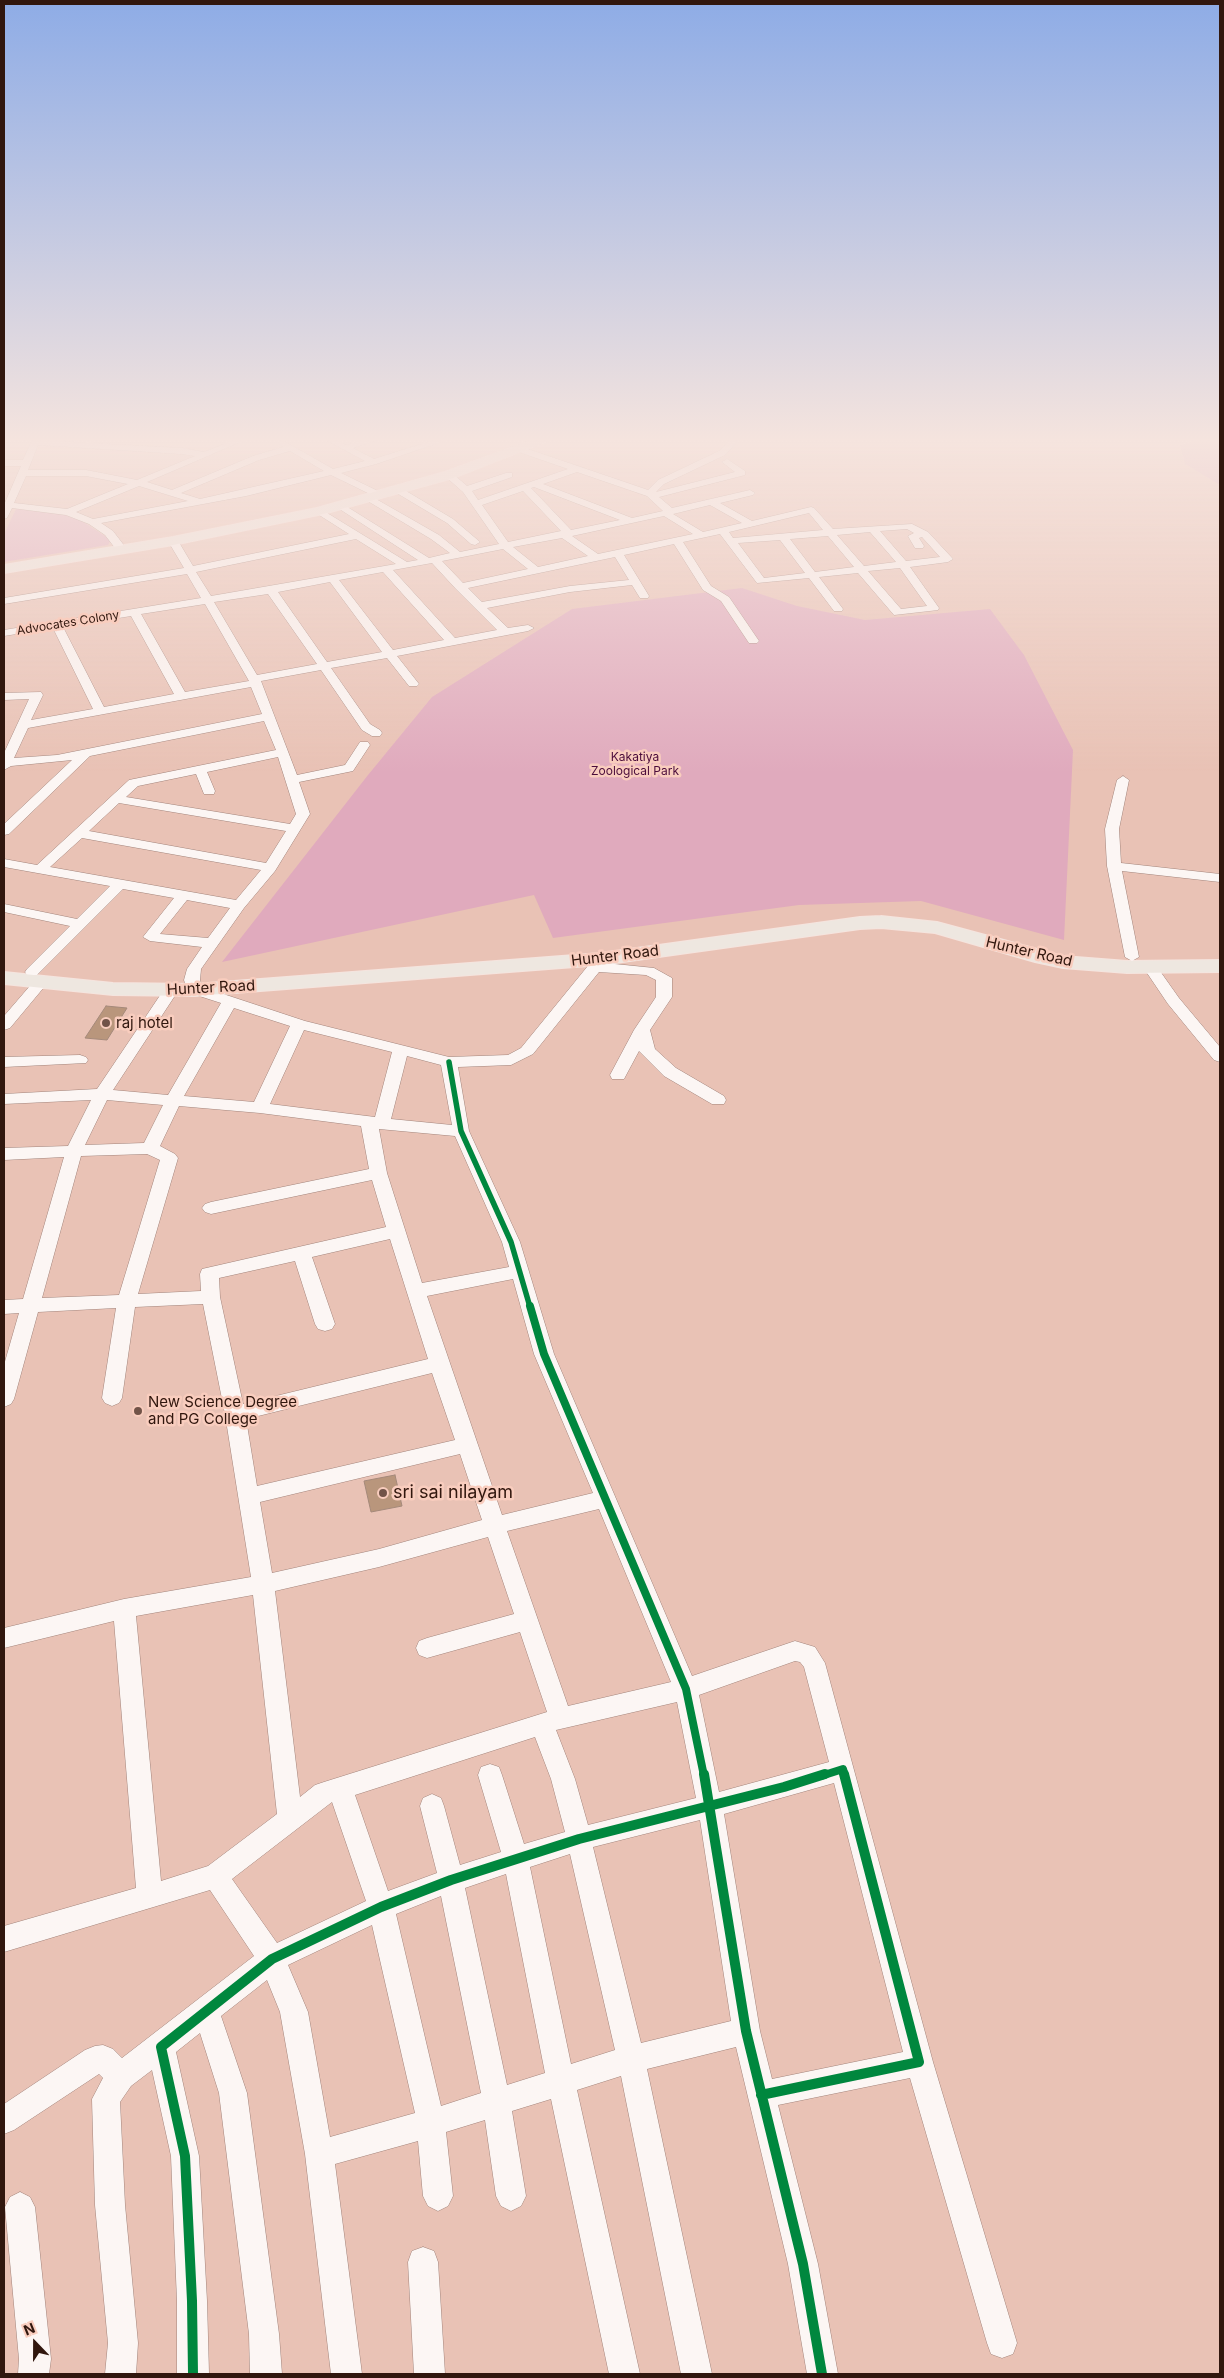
<!DOCTYPE html>
<html>
<head>
<meta charset="utf-8">
<style>
	body { margin:0 }
	#map { position:relative; width:1224px; height:2378px; overflow:hidden; background:#e9c2b5; font-family:Inter,sans-serif }
	canvas { display:block }
	.frame { position:absolute; inset:0; border:5px solid #31170e; pointer-events:none }
	.north { position:absolute; left:10px; top:2318px; width:50px; height:50px; -webkit-text-stroke:4px #f9cdbe; paint-order:stroke; rotate:338deg; font-size:14px; font-weight:700; line-height:20px; text-align:center; color:#31170e }
	.north::after { content:''; display:block; margin:auto; width:18px; height:22px; background:#31170e; clip-path:polygon(50% 0,100% 100%,50% 72%,0 100%) }
</style>
</head>
<body>
<div id="map">
<canvas width="1224" height="2378"></canvas>
<div class="frame"></div>
<div class="north">N</div>
</div>
<script>
const c = document.querySelector('canvas').getContext('2d');
c.lineJoin = 'round';
function fillPath(path, color) { c.fillStyle = color; c.fill(path, 'evenodd'); }
const toPath = rows => new Path2D(rows.map(r => 'M' + r).join(''));
function strokePath(path, color, width, dash) { c.strokeStyle = color; c.lineWidth = width; c.lineCap = dash ? 'butt' : 'round'; c.setLineDash(dash || []); c.stroke(path); }
function write(font, color, halo, rows, align = 'center') {
  c.font = font + ' Inter,sans-serif'; c.lineWidth = 5; c.setLineDash([]); c.textBaseline = 'middle'; c.strokeStyle = halo; c.fillStyle = color; for (const [text, x, y, turn = 0] of rows) {
    c.save(); c.translate(x, y); c.rotate((+turn || 0) * Math.PI / 180); c.textAlign = isNaN(turn) ? turn : align; if (halo) c.strokeText(text, 0, 0); c.fillText(text, 0, 0); c.restore();
  }
}
fillPath(toPath([
	[1197,440,1220,440,1220,485,1185,464,1180,445],
	[16,509,61,513,82,521,111,540,108,545,4,562,4,534],
	[742,588,797,606,865,620,990,609,1024,655,1073,750,1064,940,921,901,799,905,553,938,534,895,222,962,368,775,432,697,572,609]
]), '#e0aabd');
const building = toPath([
	[106,1006,127,1008,107,1040,85,1038,106,1006],
	[395,1475,402,1506,371,1512,364,1481,395,1475]
]);
fillPath(building, '#b9967c');
strokePath(building, '#a4897a', 1);
const minor = toPath([
	[32,440,182,448,204,452,234,440,245,440,147,482,172,490,253,456,283,447,278,443,282,440,333,469,365,461,326,440,337,440,346,445,364,440,377,440,353,448,374,459,434,440,447,440,376,464,341,473,382,493,382,497,376,497,331,475,246,496,101,523,113,531,123,544,123,548,119,549,115,548,105,535,89,524,66,515,12,508,7,518,4,519,4,505,21,466,4,466,4,460,23,460,32,440],
	[38,445,182,454,195,456,137,480,86,470,28,470,38,445],
	[290,451,324,471,200,499,181,493,259,460,290,451],
	[26,476,86,476,128,484,67,509,14,503,26,476],
	[139,486,188,501,93,519,76,512,139,486],
	[730,440,739,440,725,455,664,484,656,492,735,472,722,462,727,459,745,471,745,475,659,497,672,508,750,490,755,493,753,495,720,503,752,521,811,507,814,508,833,529,912,524,928,532,953,559,948,562,910,567,939,608,938,610,894,615,858,573,819,577,843,609,842,611,834,611,809,578,757,583,720,534,683,542,711,586,729,597,759,641,757,643,749,643,721,601,703,590,674,544,624,555,649,596,648,598,640,598,632,585,570,592,487,608,508,628,528,625,534,628,528,631,397,656,419,684,417,686,409,686,387,658,331,668,370,724,380,730,382,733,380,736,372,736,362,730,321,670,261,681,297,775,345,765,360,742,368,742,370,745,353,771,299,782,310,814,275,871,244,908,201,969,200,980,202,987,305,1021,449,1057,508,1055,521,1048,596,956,606,956,608,959,605,963,654,968,672,978,672,997,650,1030,655,1049,676,1068,724,1096,726,1100,724,1104,712,1104,664,1076,639,1051,624,1079,612,1079,610,1075,634,1030,656,997,656,980,646,975,599,972,533,1054,511,1065,458,1067,469,1131,520,1242,554,1354,692,1676,795,1641,815,1647,825,1663,933,2062,1017,2343,1013,2354,1002,2358,991,2354,987,2343,910,2078,778,2105,818,2264,838,2374,807,2374,788,2264,736,2047,647,2069,712,2374,681,2374,621,2076,577,2090,640,2374,609,2374,551,2099,512,2111,526,2196,521,2206,511,2211,501,2206,496,2196,485,2120,446,2132,453,2196,448,2206,438,2211,428,2206,423,2196,418,2141,335,2164,362,2374,331,2374,305,2154,280,2012,267,1980,221,2016,247,2093,279,2334,282,2374,250,2374,249,2334,219,2093,200,2033,176,2052,199,2156,207,2301,209,2374,177,2374,177,2301,171,2156,152,2070,131,2086,120,2102,125,2205,138,2343,136,2374,105,2374,108,2343,95,2205,92,2099,103,2078,99,2074,14,2130,4,2134,4,2104,85,2050,95,2046,103,2045,113,2049,122,2058,254,1956,210,1890,4,1952,4,1926,136,1888,114,1621,4,1648,4,1628,124,1599,251,1577,225,1414,203,1304,135,1307,122,1398,119,1403,112,1406,105,1403,102,1398,116,1308,38,1312,14,1399,11,1404,4,1407,4,1365,19,1313,4,1314,4,1300,23,1299,64,1157,4,1160,4,1148,68,1146,91,1100,4,1104,4,1094,97,1089,165,988,170,986,178,991,113,1090,168,1095,221,1003,190,993,187,990,184,980,187,969,202,947,150,941,143,937,174,898,123,889,37,975,27,975,25,972,27,969,70,926,4,912,4,904,77,919,110,886,4,867,4,859,37,865,129,780,276,750,264,721,90,756,9,834,4,835,4,824,72,760,11,766,4,770,4,753,29,699,4,700,4,693,41,692,43,695,31,720,93,709,53,628,4,636,4,630,201,598,187,574,4,604,4,598,184,568,168,541,173,538,177,539,193,566,349,534,316,513,316,509,319,508,407,562,418,560,338,508,338,504,341,503,429,558,450,553,431,539,366,500,366,496,369,495,439,535,460,552,499,544,463,492,446,477,446,473,452,473,467,486,506,473,512,473,512,477,472,491,478,500,568,469,516,451,515,449,519,446,648,490,658,480,719,451,730,440],
	[577,472,647,496,663,511,632,518,543,484,577,472],
	[534,487,620,520,571,530,531,488,534,487],
	[523,491,561,531,508,542,482,505,523,491],
	[710,505,742,523,703,532,673,514,710,505],
	[809,513,823,530,733,538,729,532,809,513],
	[664,516,693,534,598,554,572,536,664,516],
	[907,529,914,533,908,536,915,548,923,548,924,546,919,538,922,537,940,557,906,561,880,531,907,529],
	[870,532,896,562,864,566,837,535,870,532],
	[828,536,854,567,815,572,790,539,828,536],
	[562,538,588,556,538,567,513,547,562,538],
	[356,539,396,564,211,596,196,572,356,539],
	[780,540,805,573,764,578,738,543,780,540],
	[503,549,528,569,463,583,442,561,503,549],
	[615,557,629,580,570,586,482,602,468,588,615,557],
	[432,563,456,589,497,630,455,638,393,570,432,563],
	[900,568,927,606,901,609,868,571,900,568],
	[383,572,444,640,393,650,339,580,383,572],
	[330,582,382,652,327,662,278,592,330,582],
	[268,594,317,664,257,675,214,602,268,594],
	[205,604,249,681,185,692,141,614,205,604],
	[131,616,174,694,104,707,63,627,131,616],
	[251,687,262,714,57,755,14,758,28,728,251,687],
	[278,757,296,814,290,824,126,797,138,786,196,774,204,794,214,794,215,791,207,772,278,757],
	[119,803,286,831,266,863,89,831,119,803],
	[82,838,261,870,236,900,50,867,82,838],
	[187,900,230,908,208,938,160,934,187,900],
	[234,1008,290,1026,254,1102,184,1096,234,1008],
	[304,1030,392,1052,375,1117,270,1104,304,1030],
	[407,1056,441,1065,452,1125,391,1119,407,1056],
	[107,1100,163,1105,144,1143,85,1145,107,1100],
	[179,1106,260,1113,361,1126,369,1169,211,1202,205,1204,202,1208,205,1212,211,1214,372,1180,386,1227,202,1269,200,1274,201,1291,138,1294,178,1158,175,1154,160,1146,179,1106],
	[379,1129,455,1136,502,1242,509,1267,422,1283,387,1173,379,1129],
	[147,1154,160,1160,119,1295,42,1298,81,1156,147,1154],
	[390,1239,428,1359,243,1404,220,1297,219,1278,295,1261,315,1324,318,1329,325,1331,332,1329,335,1324,312,1257,390,1239],
	[513,1279,534,1354,593,1493,502,1515,427,1296,513,1279],
	[432,1373,455,1440,257,1486,246,1419,432,1373],
	[460,1454,482,1520,379,1549,272,1573,260,1502,460,1454],
	[599,1509,671,1682,568,1706,507,1531,599,1509],
	[488,1537,514,1614,427,1638,419,1641,416,1648,419,1655,427,1658,520,1632,547,1712,324,1782,315,1785,300,1797,275,1591,379,1567,488,1537],
	[253,1595,277,1814,208,1866,161,1881,136,1616,253,1595],
	[795,1661,800,1662,804,1667,829,1762,719,1792,699,1695,795,1661],
	[677,1702,696,1798,588,1825,575,1779,556,1730,677,1702],
	[535,1737,551,1779,565,1832,524,1844,502,1775,499,1767,490,1764,481,1767,478,1775,501,1852,460,1865,444,1806,441,1798,432,1794,423,1798,420,1806,437,1873,388,1891,355,1795,535,1737],
	[834,1783,903,2052,772,2079,760,2031,724,1814,834,1783],
	[332,1802,366,1901,277,1943,232,1879,332,1802],
	[700,1820,731,2021,641,2043,593,1847,700,1820],
	[570,1854,615,2050,571,2064,530,1867,570,1854],
	[506,1874,545,2073,507,2085,465,1888,506,1874],
	[441,1896,481,2093,441,2106,396,1914,441,1896],
	[372,1925,415,2113,330,2137,308,2012,288,1965,372,1925],
	[395,488,401,488,453,519,480,542,475,545,471,544,447,523,395,492,395,488],
	[1123,776,1129,780,1119,829,1121,863,1220,874,1220,882,1122,871,1139,957,1132,961,1125,957,1107,866,1105,829,1117,780,1123,776],
	[1150,963,1155,964,1179,998,1220,1047,1220,1062,1214,1060,1168,1004,1143,967,1150,963],
	[40,978,48,983,45,986,10,1028,4,1030,4,1016,35,980,40,978],
	[80,1055,86,1057,88,1060,86,1063,4,1067,4,1057,80,1055],
	[20,2192,30,2197,35,2207,51,2359,49,2374,18,2374,19,2359,5,2207,10,2197,20,2192],
	[423,2247,434,2251,438,2262,445,2374,414,2374,408,2262,412,2251,423,2247]
]);
const major = toPath([
	[533,440,549,440,453,478,323,514,173,545,4,573,4,565,173,537,317,508,445,472,533,440],
	[881,916,937,922,1063,956,1127,961,1220,960,1220,972,1127,973,1063,968,1035,962,935,933,881,928,860,929,601,965,195,996,113,995,4,984,4,972,113,983,195,984,601,953,860,917,881,916]
]);
strokePath(minor, '#a2847b', 1);
strokePath(major, '#f5e4de', 2);
fillPath(minor, '#fcf6f4');
fillPath(major, '#eee7e0');
strokePath(toPath([
	[449,1062,461,1131,511,1242,530,1307]
]), '#00873e', 5.5);
strokePath(toPath([
	[530,1306,544,1354,686,1689,704,1776],
	[821,1776,843,1769,845,1776]
]), '#00873e', 8);
strokePath(toPath([
	[704,1774,746,2031,803,2264,822,2374],
	[761,2095,919,2062,844,1774],
	[193,2374,192,2301,185,2156,161,2047,272,1959,381,1907,451,1880,579,1839,784,1787,825,1774]
]), '#00873e', 10);
const sky = c.createLinearGradient(0, 0, 0, 773);
sky.addColorStop(0, '#8eace6');
sky.addColorStop(0.57, '#f5e4de');
sky.addColorStop(1, '#f5e4de00');
c.fillStyle = sky;
c.fillRect(0, 0, 1224, 773);
for (const [x, y, r, color] of [
	[106,1023,5,"#715348"],
	[138,1411,5,"#715348"],
	[383,1493,5,"#715348"]
]) { const dot = new Path2D(); dot.arc(x, y, r, 0, 2 * Math.PI); c.fillStyle = color; c.fill(dot); strokePath(dot, '#f9cdbe', 2); }
write('12px', '#31170e', '#f9cdbe', [
	["Advocates Colony",68,623,-9]
]);
write('12px', '#4b0c3b', '#f9cdbe', [
	["Kakatiya",635,757],
	["Zoological Park",635,771]
]);
write('15px', '#31170e', '#f9cdbe', [
	["Hunter Road",1029,952,13],
	["Hunter Road",615,956,-7],
	["Hunter Road",211,988,-3]
]);
write('15px', '#31170e', '#f9cdbe', [
	["raj hotel",116,1023],
	["New Science Degree",148,1402],
	["and PG College",148,1419]
], 'left');
write('18px', '#31170e', '#f9cdbe', [
	["sri sai nilayam",393,1493]
], 'left');
</script>
</body>
</html>
